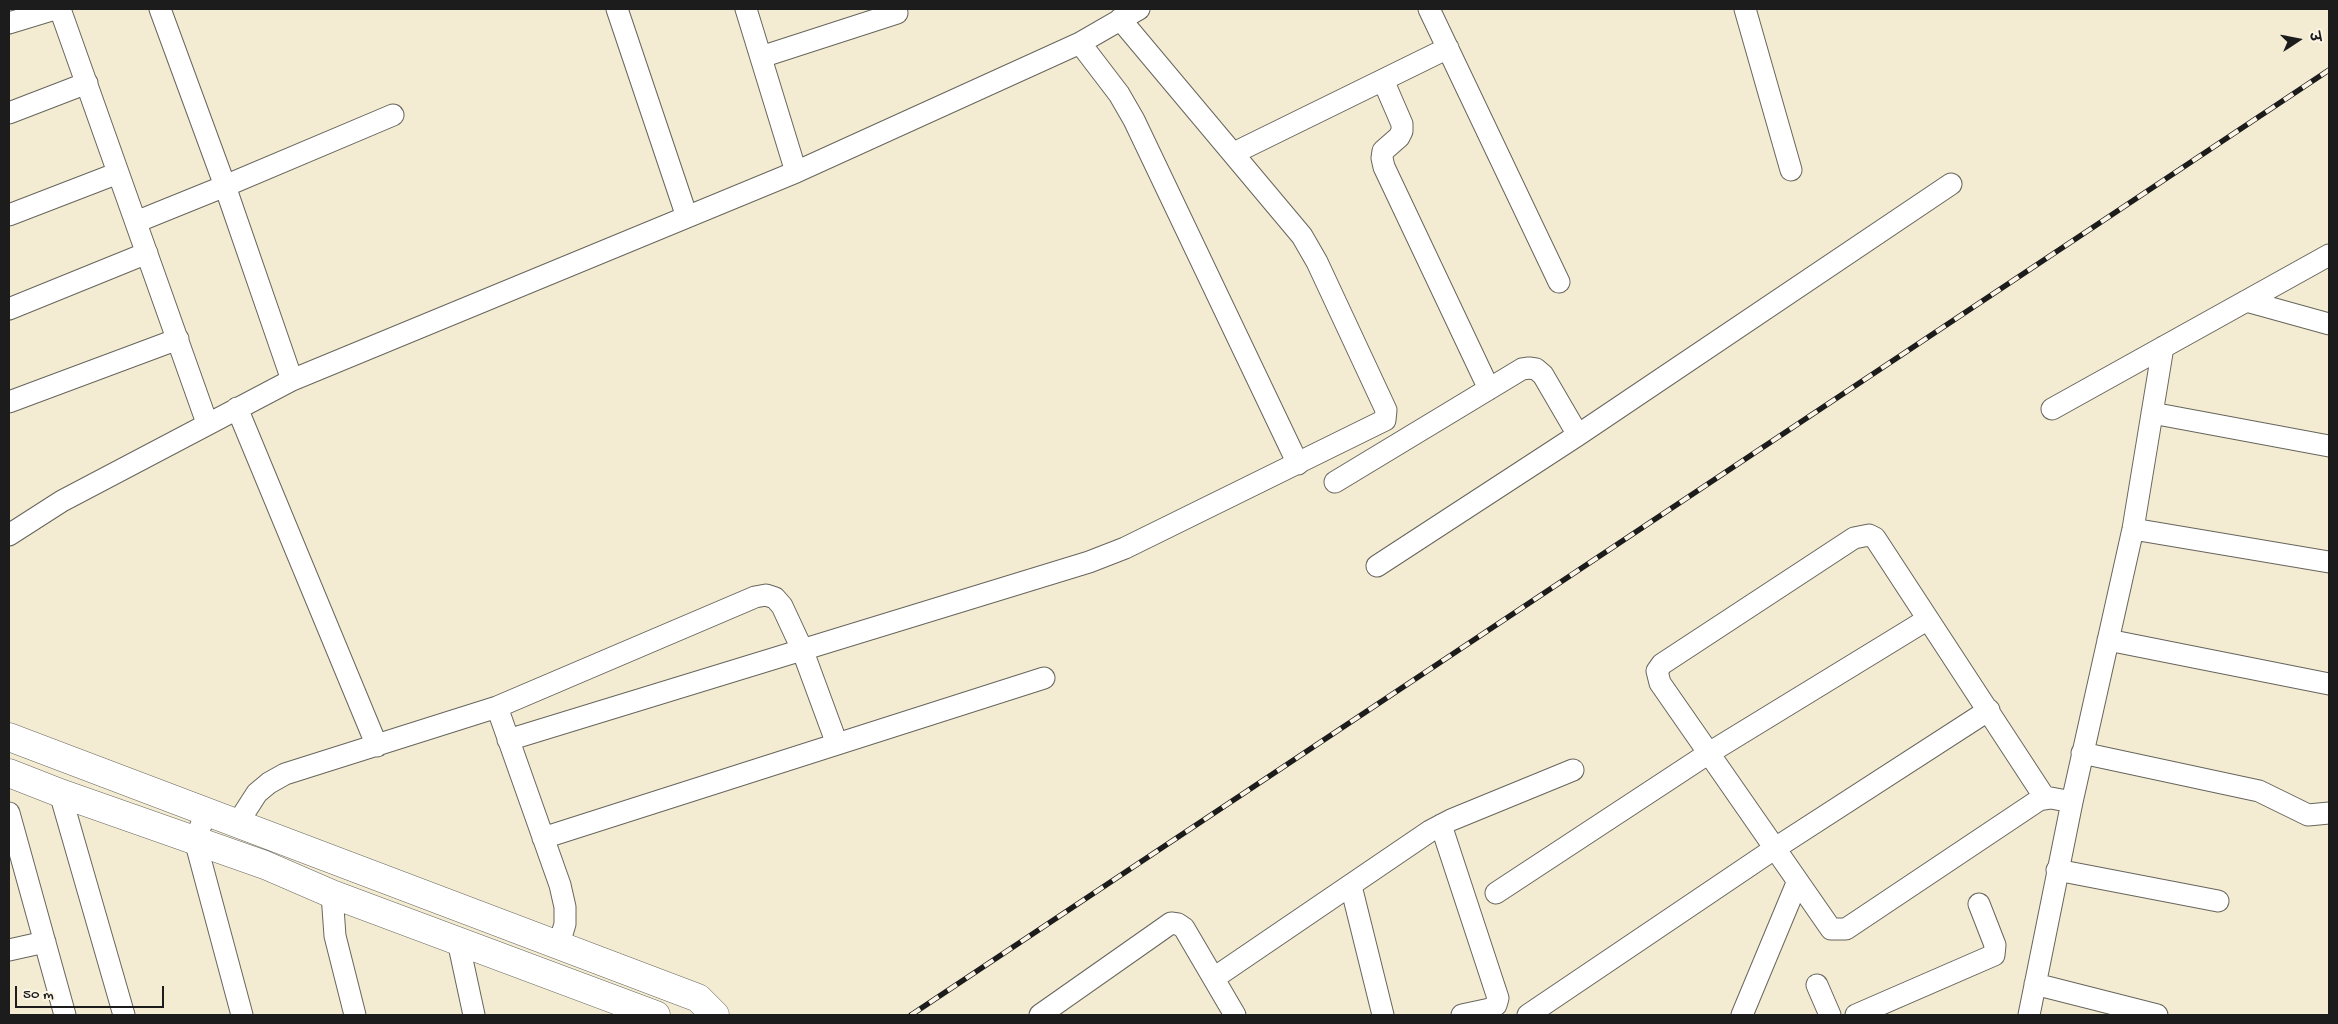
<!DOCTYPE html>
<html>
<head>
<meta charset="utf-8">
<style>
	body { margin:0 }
	#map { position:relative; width:2338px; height:1024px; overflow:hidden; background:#f3ecd3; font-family:"Gochi Hand","Playpen Sans Deva",sans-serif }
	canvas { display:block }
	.frame { position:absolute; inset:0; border:10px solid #1c1c1c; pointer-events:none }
	.north { position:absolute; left:2273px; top:15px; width:50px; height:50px; -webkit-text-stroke:4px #fcf5e5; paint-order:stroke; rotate:79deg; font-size:14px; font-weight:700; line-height:20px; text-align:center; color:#1c1c1c }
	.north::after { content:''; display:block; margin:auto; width:18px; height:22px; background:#1c1c1c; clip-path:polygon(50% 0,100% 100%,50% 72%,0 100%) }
	.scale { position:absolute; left:15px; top:986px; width:149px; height:22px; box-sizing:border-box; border:2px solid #1c1c1c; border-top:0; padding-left:6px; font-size:15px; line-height:18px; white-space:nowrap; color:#1c1c1c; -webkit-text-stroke:4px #fcf5e5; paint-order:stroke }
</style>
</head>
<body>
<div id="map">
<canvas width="2338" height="1024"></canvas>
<div class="frame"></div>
<div class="north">उ</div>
<div class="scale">50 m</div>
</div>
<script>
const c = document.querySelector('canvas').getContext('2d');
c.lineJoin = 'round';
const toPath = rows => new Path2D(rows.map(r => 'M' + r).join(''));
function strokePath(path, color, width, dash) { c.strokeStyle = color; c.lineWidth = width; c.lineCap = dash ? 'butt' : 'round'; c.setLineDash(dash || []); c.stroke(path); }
const minor = toPath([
	[60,9,207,423],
	[160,9,225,186,292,380],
	[617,9,687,217],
	[746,9,796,172],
	[1429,9,1559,282],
	[1745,9,1791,170],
	[9,23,55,9],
	[1080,43,1119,94,1134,120,1298,464],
	[761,57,897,13],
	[1383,80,1402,124,1402,131,1399,137,1383,151,1382,158,1384,167,1489,389],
	[9,113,87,83],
	[1234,153,1448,48],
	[9,215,118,173],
	[136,222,225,186,393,115],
	[2246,301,2329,324],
	[9,309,147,253],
	[9,402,178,339],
	[237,408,377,746],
	[2052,409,2329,255],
	[2152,413,2329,446],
	[1335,482,1522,369,1529,368,1536,369,1543,375,1578,435],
	[2133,529,2329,562],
	[9,535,62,501,292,380,796,172,1080,43,1139,9],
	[1377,566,1578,435,1951,184],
	[2108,640,2329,684],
	[497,707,560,885,565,907,565,924,558,947],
	[508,740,1089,562,1125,548,1385,420,1386,410,1317,262,1302,236,1120,19],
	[2082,753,2259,791,2308,815,2329,813],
	[60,793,124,1015],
	[2045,798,1875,538,1869,535,1854,538,1662,664,1657,671,1660,683,1831,929,1846,929,2039,800,2051,798,2072,802],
	[9,813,65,1015],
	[206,813,195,840,242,1015],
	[237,824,257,793,269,783,285,774,497,707,755,597,766,595,775,598,782,606,802,649,837,744],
	[1441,825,1498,998,1496,1005,1490,1009,1462,1015],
	[543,838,1044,678],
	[2057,870,2218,901],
	[1351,886,1383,1015],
	[1496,893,1709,753,1928,619],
	[332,894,335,936,355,1015],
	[458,941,474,1015],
	[9,950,45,942],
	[1214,978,1430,831,1451,820,1573,770],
	[2035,984,2157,1015],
	[1817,985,1830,1015],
	[1040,1015,1171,923,1178,924,1184,928,1235,1015],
	[1528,1015,1774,849,1989,710],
	[1742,1015,1797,883],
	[1856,1015,1994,955,1995,945,1979,904],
	[2029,1015,2072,802,2133,529,2163,347]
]);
const major = toPath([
	[9,737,698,998,715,1015],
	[9,773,60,793,265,865,332,894,656,1015]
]);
strokePath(minor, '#67655c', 23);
strokePath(major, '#67655c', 29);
strokePath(minor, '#fff', 21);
strokePath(major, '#fff', 28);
const rail = toPath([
	[911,1015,2329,70]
]);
strokePath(rail, '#1c1c1c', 5.5);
strokePath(rail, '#fcf5e5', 4, [11]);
</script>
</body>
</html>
